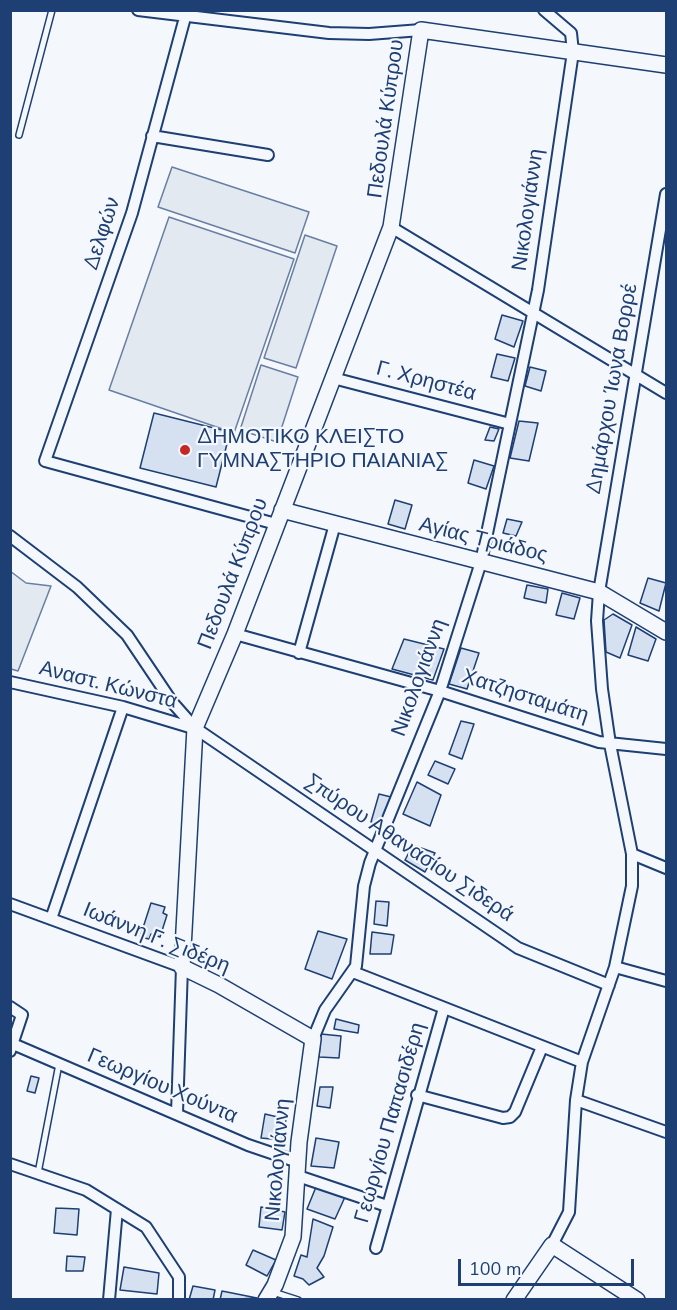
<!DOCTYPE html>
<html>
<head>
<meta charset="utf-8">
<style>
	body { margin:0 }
	#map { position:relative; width:677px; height:1310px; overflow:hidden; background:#f4f7fb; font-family:"Nunito Sans",sans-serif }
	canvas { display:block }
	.frame { position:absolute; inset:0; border:12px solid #1d3f73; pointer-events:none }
	.scale { position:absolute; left:458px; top:1259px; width:176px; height:27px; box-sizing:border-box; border:3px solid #1d3f73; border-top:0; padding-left:8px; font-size:18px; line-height:21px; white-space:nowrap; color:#1d3f73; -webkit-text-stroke:4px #f4f7fb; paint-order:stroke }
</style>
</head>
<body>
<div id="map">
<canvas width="677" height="1310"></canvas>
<div class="frame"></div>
<div class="scale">100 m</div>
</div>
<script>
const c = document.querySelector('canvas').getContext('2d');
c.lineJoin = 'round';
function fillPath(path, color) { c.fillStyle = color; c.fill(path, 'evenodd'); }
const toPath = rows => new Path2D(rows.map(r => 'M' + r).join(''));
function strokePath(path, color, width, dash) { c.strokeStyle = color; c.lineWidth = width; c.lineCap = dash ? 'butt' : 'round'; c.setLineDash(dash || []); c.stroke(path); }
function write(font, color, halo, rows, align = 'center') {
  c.font = font + ' "Nunito Sans",sans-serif'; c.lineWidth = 4.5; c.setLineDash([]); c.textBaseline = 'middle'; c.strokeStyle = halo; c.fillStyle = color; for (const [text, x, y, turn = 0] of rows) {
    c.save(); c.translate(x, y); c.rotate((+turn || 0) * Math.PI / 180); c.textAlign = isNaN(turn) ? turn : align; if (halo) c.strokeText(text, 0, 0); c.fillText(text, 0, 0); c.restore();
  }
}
const green = toPath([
	[172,167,309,212,295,253,158,207,172,167],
	[169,217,294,259,234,433,109,390,169,217],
	[305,235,337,246,296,368,264,358,305,235],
	[261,365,298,377,277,442,240,430,261,365],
	[10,571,26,583,51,586,18,671,11,669,10,571]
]);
fillPath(green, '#e3e9f0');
strokePath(green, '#687fa3', 1.5);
const building = toPath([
	[502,315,523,321,514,347,495,339,502,315],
	[497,354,515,358,508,381,491,377,497,354],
	[530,367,546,371,541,391,525,386,530,367],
	[154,413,230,432,216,487,140,468,154,413],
	[519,421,538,423,529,461,510,458,519,421],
	[490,427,499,429,494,441,485,440,490,427],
	[474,460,494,466,486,489,468,483,474,460],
	[395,500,412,505,405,529,388,524,395,500],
	[507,519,522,522,516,536,503,533,507,519],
	[648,578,666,583,659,611,640,603,648,578],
	[527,585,548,589,546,603,524,598,527,585],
	[562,593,580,598,574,619,556,615,562,593],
	[613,614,632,625,620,658,606,652,604,620,613,614],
	[636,627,656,639,648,661,628,655,636,627],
	[404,639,444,649,433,680,392,669,404,639],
	[461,648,479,653,467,689,449,684,461,648],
	[461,721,474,724,462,759,449,754,461,721],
	[435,761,455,769,448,784,428,775,435,761],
	[417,782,441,795,430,826,403,814,417,782],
	[379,794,395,798,383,826,371,822,379,794],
	[413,845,435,853,425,872,405,860,413,845],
	[376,901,389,902,387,926,374,924,376,901],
	[151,903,165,907,163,913,167,915,160,937,151,934,149,939,140,937,151,903],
	[318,931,347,939,332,979,305,969,318,931],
	[372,932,394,935,391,954,370,954,372,932],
	[336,1019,359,1025,358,1033,334,1029,336,1019],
	[321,1034,341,1036,339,1058,319,1057,321,1034],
	[31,1076,39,1078,35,1093,27,1091,31,1076],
	[320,1087,333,1087,330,1108,317,1106,320,1087],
	[265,1114,286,1119,282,1140,261,1138,265,1114],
	[316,1138,339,1142,334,1168,311,1166,316,1138],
	[316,1187,345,1197,335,1219,307,1209,316,1187],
	[261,1207,285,1212,282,1230,259,1227,261,1207],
	[56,1208,79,1209,77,1235,54,1233,56,1208],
	[313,1219,333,1227,324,1256,317,1268,324,1277,309,1285,303,1279,294,1276,301,1255,307,1257,313,1219],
	[253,1250,276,1260,267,1276,246,1265,253,1250],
	[67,1256,85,1257,83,1271,66,1271,67,1256],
	[124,1267,159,1273,157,1294,120,1290,124,1267],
	[193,1286,215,1290,213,1300,189,1300,193,1286],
	[222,1291,257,1298,220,1300,222,1291]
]);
fillPath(building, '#d5e0f0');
strokePath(building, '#1d3f73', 1.5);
const lane = toPath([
	[19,135,52,10],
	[38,1173,59,1064],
	[273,1292,298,1300]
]);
const street = toPath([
	[138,10,329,33,369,34,421,30],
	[187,10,132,213,45,461,276,524],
	[152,136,268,155],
	[391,227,666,393],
	[333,378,510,424],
	[10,536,77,587,127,635,172,702,195,728,518,948,609,985],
	[235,634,440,691,599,742,666,749],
	[299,653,335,524],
	[10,682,123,707,193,728],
	[632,854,666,868],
	[10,904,182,967,177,1113],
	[51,919,123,707],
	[615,967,666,981],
	[353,972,582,1062],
	[10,1007,22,1015,10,1051],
	[313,1039,325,1010,356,966,364,886,370,863,440,691,481,562,538,290,573,52,571,33,544,10],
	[13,1044,248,1145,298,1162],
	[417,1095,503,1118,510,1117,515,1112,542,1047],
	[576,1100,666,1132],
	[10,1164,86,1190,146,1227,179,1277,179,1300],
	[298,1176,387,1206],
	[552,1245,569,1212,576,1100,582,1062,615,967,632,886,632,854,610,744,602,689,597,621,599,592,666,194],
	[376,1248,444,1008],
	[109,1300,117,1209]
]);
const secondary = toPath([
	[282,510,599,592,666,632],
	[266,1300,275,1285,293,1237,299,1142,313,1039,219,985,182,967,195,728,235,634,391,227,421,30,666,65],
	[514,1300,552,1245,637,1300]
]);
strokePath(lane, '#1d3f73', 8);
strokePath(street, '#1d3f73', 14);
strokePath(secondary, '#1d3f73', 18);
strokePath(lane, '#f4f7fb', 5);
strokePath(street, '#f4f7fb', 10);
strokePath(secondary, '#f4f7fb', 15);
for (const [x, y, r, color] of [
	[185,450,6,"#c62828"]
]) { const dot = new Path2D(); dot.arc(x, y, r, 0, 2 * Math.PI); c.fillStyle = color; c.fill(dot); strokePath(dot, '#f4f7fb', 2); }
write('21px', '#1d3f73', '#f4f7fb', [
	["Πεδουλά Κύπρου",387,119,-82],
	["Νικολογιάννη",529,210,-82],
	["Δελφών",103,234,-72],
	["Γ. Χρηστέα",426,382,15],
	["Δημάρχου Ίωνα Βορρέ",613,389,-80],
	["Αγίας Τριάδος",483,541,14],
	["Πεδουλά Κύπρου",234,574,-69],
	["Νικολογιάννη",420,678,-70],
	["Αναστ. Κώνστα",108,686,14],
	["Χατζησταμάτη",525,697,18],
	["Σπύρου Αθανασίου Σιδερά",409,849,34],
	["Ιωάννη Γ. Σιδέρη",156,939,22],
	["Γεωργίου Χούντα",162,1087,23],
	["Γεωργίου Παπασιδέρη",391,1123,-74],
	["Νικολογιάννη",279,1160,-85]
]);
write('21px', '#1d3f73', '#f4f7fb', [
	["ΔΗΜΟΤΙΚΟ ΚΛΕΙΣΤΟ",197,438],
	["ΓΥΜΝΑΣΤΗΡΙΟ ΠΑΙΑΝΙΑΣ",197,462]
], 'left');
</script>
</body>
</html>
